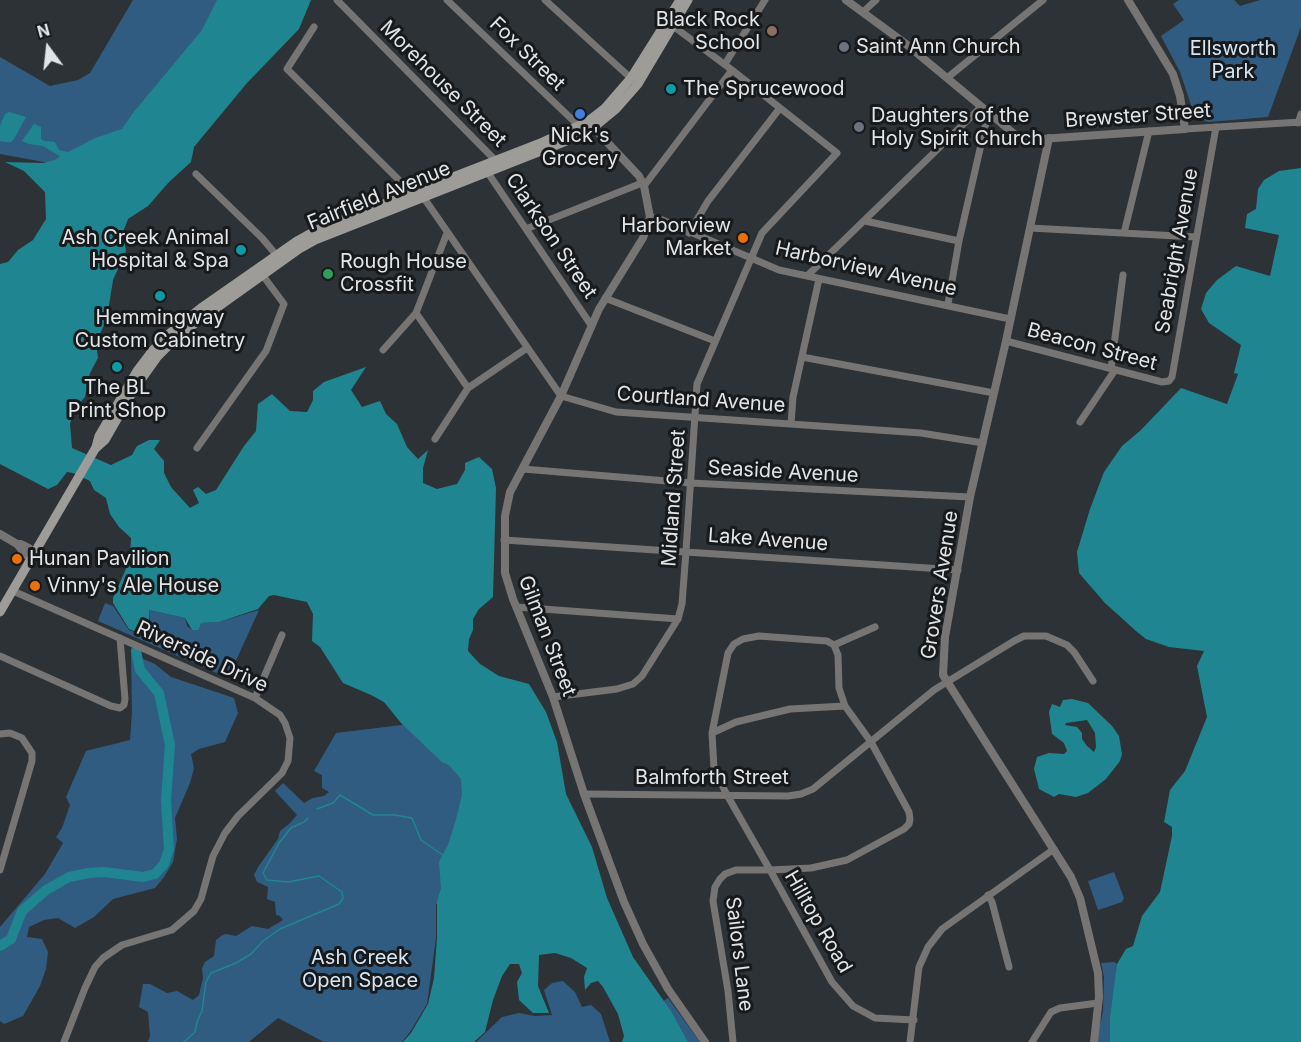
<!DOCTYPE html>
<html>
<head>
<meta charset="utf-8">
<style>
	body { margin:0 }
	#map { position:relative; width:1301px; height:1042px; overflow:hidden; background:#2d3236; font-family:Inter,sans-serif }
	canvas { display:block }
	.north { position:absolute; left:18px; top:18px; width:60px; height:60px; -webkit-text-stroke:4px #17191b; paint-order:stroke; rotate:345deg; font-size:16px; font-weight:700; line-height:24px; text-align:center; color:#e2e5e7 }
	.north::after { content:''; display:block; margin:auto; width:21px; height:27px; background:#e2e5e7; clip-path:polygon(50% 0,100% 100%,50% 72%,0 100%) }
</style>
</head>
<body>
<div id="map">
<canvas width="1301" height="1042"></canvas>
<div class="north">N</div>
</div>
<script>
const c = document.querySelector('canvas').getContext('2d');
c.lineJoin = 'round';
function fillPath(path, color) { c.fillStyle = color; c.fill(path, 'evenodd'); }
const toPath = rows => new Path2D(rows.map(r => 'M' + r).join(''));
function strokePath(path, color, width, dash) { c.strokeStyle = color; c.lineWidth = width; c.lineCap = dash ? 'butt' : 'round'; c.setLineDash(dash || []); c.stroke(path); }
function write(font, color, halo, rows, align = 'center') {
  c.font = font + ' Inter,sans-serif'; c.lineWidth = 6; c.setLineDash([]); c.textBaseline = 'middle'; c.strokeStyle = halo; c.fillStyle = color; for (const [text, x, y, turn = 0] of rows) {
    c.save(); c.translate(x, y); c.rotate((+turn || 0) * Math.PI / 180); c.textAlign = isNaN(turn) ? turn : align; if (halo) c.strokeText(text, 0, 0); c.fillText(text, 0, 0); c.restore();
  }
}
fillPath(toPath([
	[133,0,267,0,137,135,71,167,0,154,0,57,50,86,78,80,90,73],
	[1179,0,1234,0,1240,6,1260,0,1301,0,1301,27,1268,117,1208,122,1203,120,1194,114,1180,72,1161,36,1184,20,1173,4],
	[105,603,113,606,129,630,148,637,150,624,149,610,185,618,187,626,192,630,199,630,201,623,219,622,259,610,228,678,98,621],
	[131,654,155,664,171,677,234,698,238,713,225,742,199,749,191,754,194,768,190,783,175,818,177,839,173,862,164,877,155,888,113,899,94,917,75,928,58,918,44,920,29,927,27,937,42,939,48,952,46,969,40,986,23,1016,4,1024,0,1021,0,927,45,874,63,843,56,837,62,828,70,805,66,797,86,751,130,740,132,712],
	[410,724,465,779,466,793,440,903,436,904,436,938,427,1004,410,1032,402,1042,324,1042,278,1018,249,1042,148,1042,150,1036,148,1012,139,1007,143,984,150,984,167,993,177,991,193,1000,199,995,203,978,202,968,205,962,214,956,216,940,221,936,226,934,236,936,252,926,268,929,283,920,280,916,276,915,275,902,267,899,268,887,257,882,254,875,258,867,278,839,280,831,289,824,297,815,275,791,283,783,304,803,313,798,324,796,329,792,322,788,322,775,314,771,336,733],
	[1114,872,1124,898,1122,902,1098,910,1088,881],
	[1114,962,1117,964,1116,975,1110,1016,1110,1042,1096,1042,1103,1011,1104,977,1101,963],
	[563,981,575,992,582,1007,591,1005,601,1014,610,1042,476,1042,502,1017,519,1013,535,1016,552,1015,544,990,552,983],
	[668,998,700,1042,688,1042,673,1014,662,1002]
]), '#315c81');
fillPath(toPath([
	[217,0,311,0,299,29,247,83,194,147,191,162,169,182,148,206,128,219,123,232,126,251,113,280,107,318,96,343,98,358,90,373,85,397,74,410,70,424,72,448,111,465,132,455,137,446,149,440,160,440,154,449,164,461,164,473,171,487,190,508,199,503,193,490,198,487,206,494,216,490,244,446,256,431,258,404,272,394,290,411,307,412,313,400,313,391,324,382,366,367,351,390,362,407,380,401,386,414,397,424,407,447,418,459,428,450,423,468,423,483,437,489,457,484,465,470,465,463,479,457,492,469,496,488,493,597,479,609,473,619,473,630,469,639,468,651,480,664,499,676,529,684,546,712,557,742,566,794,592,847,607,898,633,957,673,1014,688,1042,622,1042,624,1036,618,1014,603,987,598,981,591,983,585,990,584,977,587,968,571,958,555,953,539,955,538,986,549,1013,533,1013,519,1000,517,982,522,973,519,964,510,964,502,976,493,1000,485,1032,474,1042,403,1042,411,1033,428,1004,434,978,437,938,437,902,441,888,439,862,448,845,456,819,462,795,461,779,449,765,442,762,401,723,384,702,371,695,343,683,320,647,312,641,313,614,307,602,274,595,269,596,258,609,219,622,201,623,199,630,192,630,185,618,149,610,149,637,129,629,113,603,113,598,130,560,131,538,119,527,110,514,106,498,94,490,90,481,73,473,67,472,57,485,48,489,0,464,0,264,8,262,18,250,33,240,46,219,45,192,24,171,5,162,43,163,55,160,60,156,43,146,29,144,22,141,34,124,41,127,41,139,44,141,55,142,59,150,68,152,95,138,122,129,133,113,202,30],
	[9,112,26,117,14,139,11,142,5,142,0,141,0,126,5,114],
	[1301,168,1301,1042,1110,1042,1110,1016,1117,964,1126,949,1133,946,1142,916,1160,892,1172,836,1172,827,1164,822,1170,790,1185,771,1207,717,1197,666,1204,651,1169,647,1146,639,1136,631,1105,603,1079,573,1077,552,1090,509,1104,472,1122,446,1141,430,1181,388,1227,404,1238,374,1234,373,1241,345,1209,323,1201,309,1206,293,1217,280,1236,266,1270,276,1279,235,1245,228,1247,214,1256,209,1258,189,1264,180,1279,171],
	[1072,699,1088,703,1112,726,1119,736,1122,754,1120,761,1106,779,1088,793,1076,797,1059,794,1054,797,1039,789,1034,769,1037,757,1049,753,1064,754,1067,751,1064,743,1052,734,1049,712,1052,704,1060,707,1063,700],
	[1087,720,1095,733,1096,747,1094,752,1087,746,1082,739,1082,733,1077,727,1065,725,1066,723]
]), '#1f8691');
strokePath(toPath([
	[317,809,333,803,340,795,373,815,395,815,412,818,421,840,444,856],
	[184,1042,195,1032,197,1022,202,1011,206,982,211,973,236,963,251,954,263,941,280,929,339,904,343,898,342,892,319,876,288,882,267,880,263,873,279,843,291,828,304,822,308,818]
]), '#1f8691', 1.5);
strokePath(toPath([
	[0,946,11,939,22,911,46,890,69,877,89,873,104,872,143,877,155,874,164,864,169,849,166,800,170,745,159,693,140,670,136,651]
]), '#1f8691', 10);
strokePath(toPath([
	[337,0,497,162],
	[447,0,581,128],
	[545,0,634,81],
	[863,12,876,0],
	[314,27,287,69,408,189,426,201,561,396,616,412,921,433,983,443],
	[725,64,765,0],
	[947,78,1043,0],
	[1298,123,1301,114],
	[1185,129,1301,122],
	[486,170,591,325],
	[196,174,262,238,278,257],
	[644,186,732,70],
	[650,217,660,219,779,270,1010,319],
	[865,221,959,241],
	[1030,228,1196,237],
	[526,229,642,183],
	[689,233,708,201,780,108],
	[1124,233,1149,131],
	[807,276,981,107],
	[605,298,715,341],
	[948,304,959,241,988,114],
	[416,313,468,388],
	[1006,341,1162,382,1169,381,1172,377,1216,127],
	[383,350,416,313,447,233],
	[802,357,994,393],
	[1111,369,1123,275],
	[1080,422,1115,370],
	[791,424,793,397,819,279],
	[435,439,468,388,527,348],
	[197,448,266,351,284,304,261,273],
	[523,469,691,483,970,497],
	[504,540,958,570],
	[13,591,255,698,280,715,285,723,290,738,288,761,282,773,238,816,225,833,213,856,201,899,194,911,172,930,122,945,103,958,95,967,85,988,64,1042],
	[516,607,678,619],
	[834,645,875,627],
	[0,656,111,706,120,708,124,705,125,699,120,638],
	[553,697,617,689,633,684,642,676,678,619,682,604,686,551,697,384,762,233,837,153,732,70,669,23],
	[255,698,282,635],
	[712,733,736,722,790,709,845,706],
	[0,734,10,733,22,738,32,753,32,761,0,870],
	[584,794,788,796,801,794,813,789,934,690,1014,641,1024,636,1046,636,1067,645,1074,652,1093,681],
	[988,895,992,902,1009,967],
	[733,1042,728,991,713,901,715,887,720,879,725,874,736,870,770,870,811,868,847,860,904,829,909,824,910,819,909,812,871,742,845,706,839,688,838,655,834,645,827,641,759,636,743,639,734,644,728,653,712,733,714,769,727,795,770,870,832,982,853,1006,875,1018,914,1020],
	[910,1042,919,967,928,947,942,929,1054,849],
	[1032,1042,1051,1012,1060,1008,1098,1003]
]), '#777573', 7);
strokePath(toPath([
	[846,0,906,44,1018,137,1041,139,1185,129,1180,96,1173,74,1128,0],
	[590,124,639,176,644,186,650,217,643,238,599,309,561,396,510,492,505,516,505,573,513,599,553,697,584,794,624,902,643,944,668,989,705,1042],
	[1049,138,1006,341,970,497,945,637,943,675,1071,877,1080,898,1098,973,1099,997,1094,1042],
	[0,534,17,544,26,555,34,556],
	[17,544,21,544,29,548,34,556]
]), '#777573', 8);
strokePath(toPath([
	[96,447,99,436,137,371,153,350,170,333,201,308,297,241,317,230,538,144,587,122,605,108,631,78,680,0],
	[0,612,95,449,105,440,133,391,158,356,180,334,299,249,315,240,574,138,594,127,616,109,638,84,688,0]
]), '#9e9c98', 9);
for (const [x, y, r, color] of [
	[772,31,6,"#8d6e63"],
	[844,47,6,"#6b7280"],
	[671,89,6,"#0f9aa8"],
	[580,114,6,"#3f7fe0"],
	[859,127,6,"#6b7280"],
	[743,238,6,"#e8710a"],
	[241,250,6,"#0f9aa8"],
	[328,274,6,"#2e9e5b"],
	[160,296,6,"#0f9aa8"],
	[117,367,6,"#0f9aa8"],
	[17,559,6,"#e8710a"],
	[35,586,6,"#e8710a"]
]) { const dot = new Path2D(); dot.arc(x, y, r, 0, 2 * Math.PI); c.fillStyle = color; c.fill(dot); strokePath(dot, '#17191b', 2); }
write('20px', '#e2e5e7', '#17191b', [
	["Black Rock",760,20,"right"],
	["School",760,43,"right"],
	["Saint Ann Church",856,47],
	["The Sprucewood",683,89],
	["Daughters of the",871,116],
	["Holy Spirit Church",871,139],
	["Nick's",580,136,"center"],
	["Grocery",580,159,"center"],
	["Harborview",731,226,"right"],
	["Market",731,249,"right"],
	["Ash Creek Animal",229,238,"right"],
	["Hospital & Spa",229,261,"right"],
	["Rough House",340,262],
	["Crossfit",340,285],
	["Hemmingway",160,318,"center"],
	["Custom Cabinetry",160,341,"center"],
	["The BL",117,388,"center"],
	["Print Shop",117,411,"center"],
	["Hunan Pavilion",29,559],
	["Vinny's Ale House",47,586]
], 'left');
write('20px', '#d4e6f5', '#17191b', [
	["Ellsworth",1233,49],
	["Park",1233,72],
	["Ash Creek",360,958],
	["Open Space",360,981]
]);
write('20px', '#e2e5e7', '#17191b', [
	["Fox Street",527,54,44],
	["Morehouse Street",443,84,45],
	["Brewster Street",1138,116,-4],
	["Fairfield Avenue",379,196,-22],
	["Clarkson Street",551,236,56],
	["Seabright Avenue",1177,251,-80],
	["Harborview Avenue",866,269,13],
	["Beacon Street",1092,347,15],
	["Courtland Avenue",701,400,4],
	["Seaside Avenue",783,472,3],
	["Midland Street",674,498,-86],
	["Lake Avenue",768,540,4],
	["Grovers Avenue",940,585,-81],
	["Gilman Street",547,636,69],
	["Riverside Drive",202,657,25],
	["Balmforth Street",712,778],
	["Hilltop Road",818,922,60],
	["Sailors Lane",739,954,83]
]);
</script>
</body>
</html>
